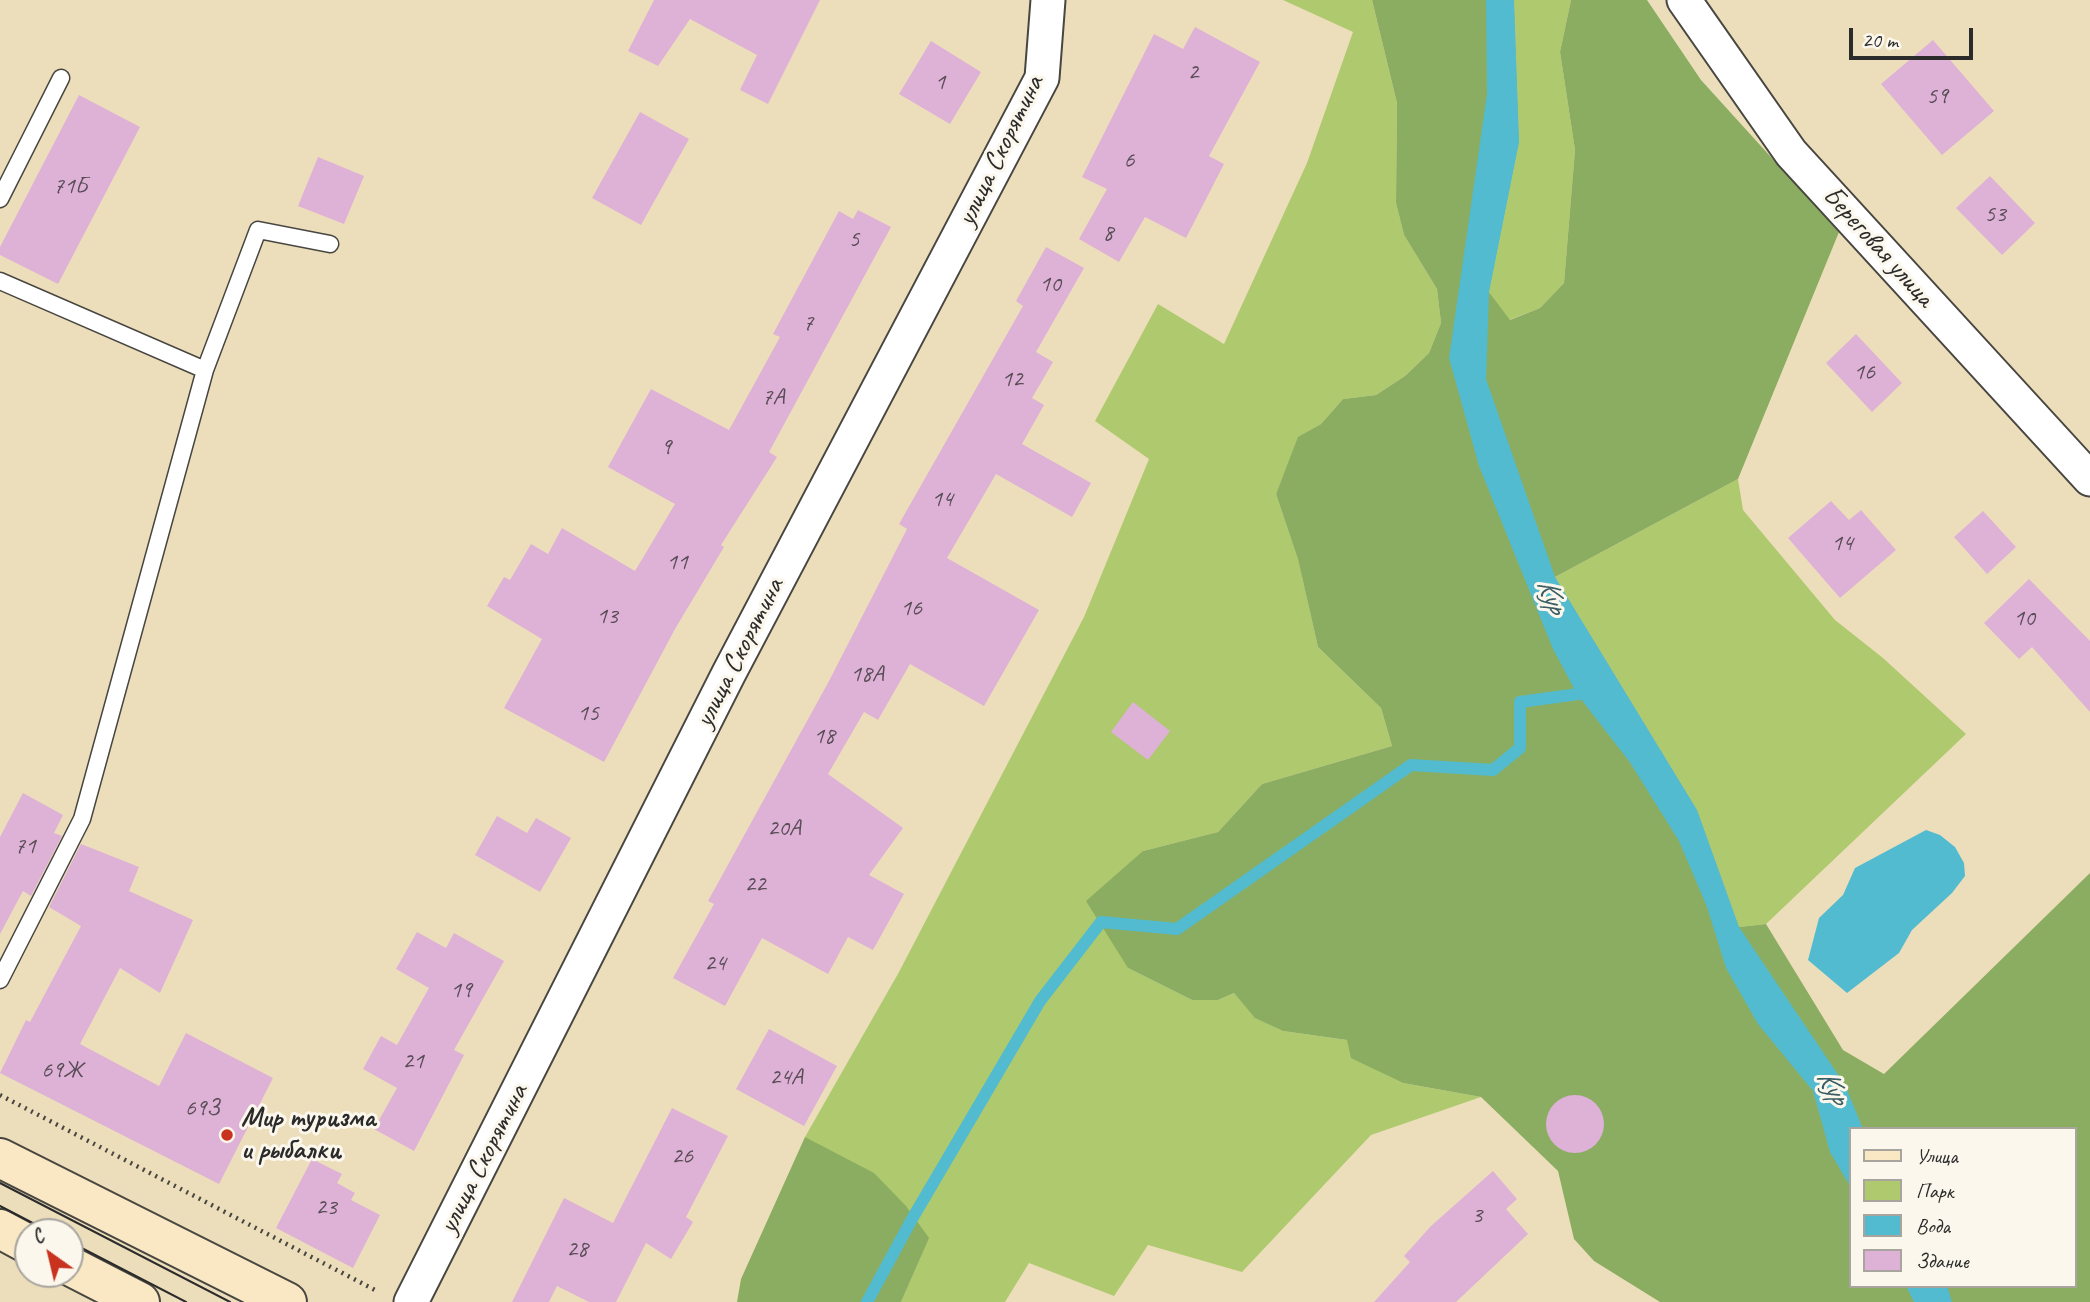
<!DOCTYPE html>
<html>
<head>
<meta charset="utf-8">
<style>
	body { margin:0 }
	#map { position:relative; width:2090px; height:1302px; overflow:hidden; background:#eddebb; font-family:Caveat,sans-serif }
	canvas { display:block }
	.legend { position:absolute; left:1849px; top:1127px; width:228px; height:161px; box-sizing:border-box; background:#fbf7ec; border:2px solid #a8a59f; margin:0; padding:9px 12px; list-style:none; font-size:21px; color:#2b2b2b }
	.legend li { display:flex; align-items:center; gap:14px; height:35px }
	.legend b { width:35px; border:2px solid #a8a59f }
	.north { position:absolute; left:14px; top:1218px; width:70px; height:70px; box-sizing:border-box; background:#fbf7ec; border:2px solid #a8a59f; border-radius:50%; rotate:326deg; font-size:19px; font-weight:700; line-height:28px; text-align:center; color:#2b2b2b }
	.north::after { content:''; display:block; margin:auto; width:24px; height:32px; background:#c8321e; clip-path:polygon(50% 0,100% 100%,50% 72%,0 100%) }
	.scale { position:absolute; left:1849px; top:28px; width:124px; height:32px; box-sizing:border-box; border:4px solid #2b2b2b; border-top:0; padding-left:9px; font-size:21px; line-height:24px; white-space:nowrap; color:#2b2b2b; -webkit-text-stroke:5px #fbf7ec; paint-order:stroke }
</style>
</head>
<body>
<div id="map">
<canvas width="2090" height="1302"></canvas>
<ul class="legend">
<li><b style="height:9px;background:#fae7c3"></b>Улица</li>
<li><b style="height:19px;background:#afc96f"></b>Парк</li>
<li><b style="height:19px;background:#52bbcf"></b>Вода</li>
<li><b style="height:19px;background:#deb1d6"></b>Здание</li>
</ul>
<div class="north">С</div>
<div class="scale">20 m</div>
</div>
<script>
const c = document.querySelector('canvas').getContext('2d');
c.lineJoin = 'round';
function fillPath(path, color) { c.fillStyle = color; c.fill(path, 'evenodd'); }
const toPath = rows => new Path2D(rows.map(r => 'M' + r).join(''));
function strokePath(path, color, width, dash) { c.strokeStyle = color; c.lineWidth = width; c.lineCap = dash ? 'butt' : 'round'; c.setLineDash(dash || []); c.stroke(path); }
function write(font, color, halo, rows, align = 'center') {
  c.font = font + ' Caveat,sans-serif'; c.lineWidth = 6; c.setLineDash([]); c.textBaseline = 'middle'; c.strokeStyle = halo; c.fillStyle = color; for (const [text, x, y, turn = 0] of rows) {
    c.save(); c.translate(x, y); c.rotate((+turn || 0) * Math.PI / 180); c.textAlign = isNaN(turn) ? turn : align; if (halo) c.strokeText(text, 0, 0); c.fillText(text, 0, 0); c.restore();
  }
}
fillPath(toPath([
	[1283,0,1372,0,1397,103,1396,203,1404,235,1437,289,1441,323,1429,353,1405,376,1376,395,1343,399,1321,424,1299,437,1276,494,1298,558,1318,647,1381,708,1392,746,1262,784,1218,832,1143,851,1128,968,1192,1000,1218,1000,1234,993,1256,1018,1283,1031,1347,1040,1379,1071,1403,1083,1481,1097,1371,1135,1242,1272,1148,1245,1114,1296,1029,1263,1005,1302,901,1302,928,1238,805,1137,899,972,1084,617,1149,459,1095,421,1158,304,1224,344,1307,163,1353,32],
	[1514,0,1571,0,1560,52,1575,150,1564,283,1540,308,1509,320,1489,292,1519,142],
	[1738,479,1743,510,1835,620,1883,658,1966,734,1766,924,1739,927,1697,810,1555,577]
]), '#afc96f');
fillPath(toPath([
	[1372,0,1514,0,1519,142,1489,292,1510,320,1540,308,1564,283,1575,150,1560,52,1571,0,1647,0,1701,80,1839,232,1738,479,1555,577,1697,810,1739,927,1766,924,1843,1050,1884,1074,2090,873,2090,1302,1660,1302,1594,1261,1574,1239,1558,1171,1481,1097,1403,1083,1351,1058,1347,1040,1283,1031,1255,1018,1234,993,1218,1000,1192,1000,1128,968,1086,901,1143,851,1218,832,1262,784,1392,746,1381,708,1318,647,1298,559,1276,494,1298,437,1321,424,1343,399,1376,395,1405,376,1429,353,1441,323,1437,289,1404,235,1396,203,1397,103],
	[1850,1129,2074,1129,2074,1286,1850,1286],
	[805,1137,874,1173,906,1206,929,1238,901,1302,737,1302,741,1279]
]), '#8bad62');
fillPath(toPath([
	[1486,0,1514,0,1519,142,1489,292,1486,379,1555,577,1697,810,1739,927,1845,1085,1863,1129,1850,1129,1850,1186,1830,1152,1813,1091,1758,1024,1726,968,1707,907,1679,841,1629,761,1577,694,1553,649,1479,466,1449,358,1487,94],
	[1926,830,1940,835,1955,847,1964,863,1965,876,1952,893,1912,930,1899,953,1847,993,1808,960,1819,918,1843,895,1855,868],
	[1906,1286,1947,1286,1952,1302,1914,1302]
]), '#52bbcf');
strokePath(toPath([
	[867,1302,912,1219,1040,1001,1101,922,1177,929,1411,765,1493,770,1520,748,1520,702,1593,692]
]), '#52bbcf', 12);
fillPath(toPath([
	[654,0,820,0,768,104,740,90,757,55,690,19,658,66,628,51],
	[1195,27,1260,62,1209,156,1224,164,1186,238,1145,217,1119,262,1079,239,1107,189,1082,177,1154,34,1183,49],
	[1933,40,1994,111,1942,155,1881,84],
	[931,41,981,72,950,124,899,94],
	[79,95,140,127,58,284,0,255,0,247],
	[640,112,689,139,641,225,592,198],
	[318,157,364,176,344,224,298,206],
	[1990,176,2035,223,2002,255,1956,208],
	[858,210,891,227,769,452,777,457,721,545,724,547,675,629,604,762,504,708,542,639,487,606,504,577,510,580,531,544,548,554,562,528,635,571,675,504,608,467,651,389,729,430,780,337,773,334,839,211,853,219],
	[1046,247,1084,268,1036,352,1053,362,1032,398,1044,405,1022,444,1091,483,1072,517,996,474,947,558,1039,610,984,706,910,664,878,720,864,712,828,774,903,828,869,875,904,894,873,950,848,937,828,974,762,938,725,1006,673,978,714,904,708,901,829,681,907,529,899,524,1023,306,1016,301],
	[1856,334,1902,383,1872,412,1826,363],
	[1831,501,1849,520,1861,510,1896,550,1840,598,1788,538],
	[1983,511,2016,547,1987,574,1954,537],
	[2029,579,2090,641,2090,712,2032,647,2019,659,1984,623],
	[1133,702,1170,731,1148,760,1111,732],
	[23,793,63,815,54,833,62,836,31,896,23,891,0,934,0,837],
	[497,816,527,833,536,818,571,838,540,892,475,855],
	[81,844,139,867,129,891,193,920,160,993,120,968,80,1044,159,1086,186,1033,273,1078,219,1184,0,1073,26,1020,30,1022,81,926,49,907],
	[417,932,446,948,454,933,504,961,454,1050,464,1055,414,1151,374,1129,397,1088,363,1069,381,1036,397,1045,429,988,396,969],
	[769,1029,837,1066,804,1126,736,1089],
	'1546 1124a29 29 0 1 1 58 0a29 29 0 1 1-58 0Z',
	[672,1108,728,1136,686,1217,693,1222,671,1259,646,1243,616,1302,589,1302,557,1286,549,1302,512,1302,564,1198,613,1223],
	[312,1159,342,1174,337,1183,355,1193,351,1200,380,1215,353,1268,276,1228],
	[1493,1171,1517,1199,1506,1209,1528,1234,1456,1302,1374,1302,1410,1262,1404,1256,1431,1226]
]), '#deb1d6');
const lane = toPath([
	[0,199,61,78],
	[0,281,205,370,82,819,0,980],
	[205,370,258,230,330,244]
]);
const street = toPath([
	[1684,0,1791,153,2090,479],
	[411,1302,729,673,1042,78,1048,0]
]);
const secondary = toPath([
	[0,1158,287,1302],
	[0,1229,28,1244],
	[70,1266,140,1302]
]);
strokePath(lane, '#484641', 19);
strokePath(street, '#484641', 37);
strokePath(secondary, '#484641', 42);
strokePath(toPath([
	[0,1095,375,1290]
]), '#484641', 4.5, [2, 5]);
strokePath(lane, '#fff', 16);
strokePath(street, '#fff', 33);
strokePath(secondary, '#fae7c3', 38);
strokePath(toPath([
	[0,1183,230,1302],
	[0,1206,50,1232],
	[70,1242,186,1302]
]), '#2b2b2b', 2);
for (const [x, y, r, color] of [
	[227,1135,7,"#c8321e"]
]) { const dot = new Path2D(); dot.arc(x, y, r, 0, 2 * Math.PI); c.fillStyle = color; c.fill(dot); strokePath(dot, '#fbf7ec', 2.5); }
write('24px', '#584c56', null, [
	["2",1193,73],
	["1",940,83],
	["59",1937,97],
	["6",1129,161],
	["71Б",70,187],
	["53",1995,215],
	["8",1108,234],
	["5",854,240],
	["10",1050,285],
	["7",808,324],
	["16",1864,373],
	["12",1012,380],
	["7А",773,398],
	["9",666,448],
	["14",942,500],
	["14",1842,544],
	["11",677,563],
	["16",911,609],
	["13",607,617],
	["10",2024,619],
	["18А",867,675],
	["15",588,714],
	["18",824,737],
	["20А",784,829],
	["71",25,847],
	["22",755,885],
	["24",715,964],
	["19",461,991],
	["21",413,1062],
	["69Ж",62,1071],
	["24А",786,1078],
	["69З",202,1109],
	["26",682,1157],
	["23",326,1208],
	["3",1477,1216],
	["28",577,1250]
]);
write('28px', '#2b2b2b', '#fbf7ec', [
	["улица Скорятина",1001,151,-64],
	["Береговая улица",1878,247,48],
	["улица Скорятина",740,653,-63],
	["улица Скорятина",484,1159,-63]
]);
write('bold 28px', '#2b2b2b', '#fbf7ec', [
	["Мир туризма",241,1119],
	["и рыбалки",241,1151]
], 'left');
write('italic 30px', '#395d64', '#fbf7ec', [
	["Кур",1551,596,68],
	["Кур",1832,1087,60]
]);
</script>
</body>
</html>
